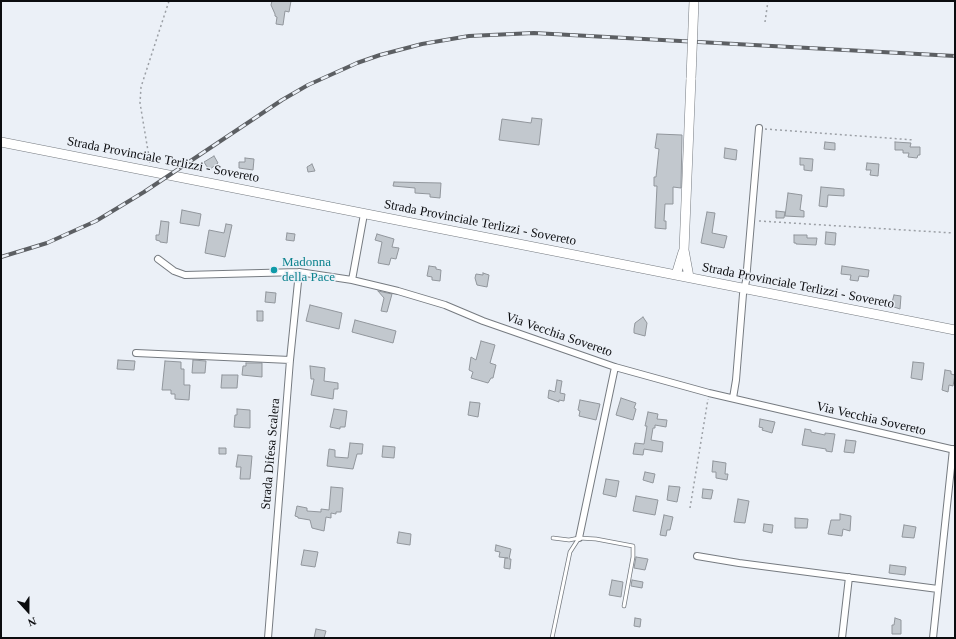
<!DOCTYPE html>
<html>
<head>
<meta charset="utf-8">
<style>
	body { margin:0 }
	#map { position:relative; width:956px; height:639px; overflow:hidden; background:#ebf0f7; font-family:"Times New Roman",serif }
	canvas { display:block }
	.frame { position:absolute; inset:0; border:2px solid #0b0c0f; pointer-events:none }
	.north { position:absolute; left:8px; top:591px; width:40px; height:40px; -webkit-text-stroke:3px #ebf0f7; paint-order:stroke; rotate:159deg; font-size:11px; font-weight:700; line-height:16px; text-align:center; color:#0b0c0f }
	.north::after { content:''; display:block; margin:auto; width:14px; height:18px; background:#0b0c0f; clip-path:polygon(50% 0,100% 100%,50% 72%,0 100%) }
</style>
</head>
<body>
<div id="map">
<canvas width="956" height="639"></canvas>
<div class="frame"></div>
<div class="north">N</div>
</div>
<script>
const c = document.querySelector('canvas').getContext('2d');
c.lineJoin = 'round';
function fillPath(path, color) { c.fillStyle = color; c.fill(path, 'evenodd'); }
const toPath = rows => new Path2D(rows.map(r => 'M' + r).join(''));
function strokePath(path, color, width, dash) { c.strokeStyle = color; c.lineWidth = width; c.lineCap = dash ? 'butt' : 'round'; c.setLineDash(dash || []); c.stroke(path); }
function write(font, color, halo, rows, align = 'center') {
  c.font = font + ' "Times New Roman",serif'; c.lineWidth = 3; c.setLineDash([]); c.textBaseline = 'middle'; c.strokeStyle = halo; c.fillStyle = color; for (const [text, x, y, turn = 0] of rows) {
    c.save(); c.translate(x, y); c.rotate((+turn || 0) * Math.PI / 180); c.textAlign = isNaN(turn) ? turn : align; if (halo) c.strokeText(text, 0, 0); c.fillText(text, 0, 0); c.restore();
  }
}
const building = toPath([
	[272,1,291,1,289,12,285,11,283,25,276,24,277,17,275,16,275,14,271,5,272,1],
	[532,118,542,119,539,145,499,140,502,119,531,123,532,118],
	[657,134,682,135,681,188,673,187,673,204,665,204,664,221,666,221,666,229,655,228,657,186,654,186,654,177,656,177,659,149,655,148,657,134],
	[825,142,835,143,835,150,824,149,825,142],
	[895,142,911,143,910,147,920,147,920,155,918,155,917,158,908,157,909,153,903,153,903,150,895,150,895,142],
	[725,148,737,150,736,160,724,158,725,148],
	[214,156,218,163,209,170,204,162,214,156],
	[245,158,254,159,253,170,239,168,239,162,245,162,245,158],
	[800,158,813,159,812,171,804,170,804,165,800,165,800,158],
	[867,163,879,164,878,176,870,175,871,170,866,170,867,163],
	[312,164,315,171,308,172,307,167,312,164],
	[394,182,441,183,440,198,430,197,430,194,415,193,415,188,393,186,394,182],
	[821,187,844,189,844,196,828,195,827,207,819,206,821,187],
	[788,193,802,195,800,210,804,211,804,217,785,216,788,193],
	[182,210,201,214,199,226,180,223,182,210],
	[776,211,785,212,784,218,776,218,776,211],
	[707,212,715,213,712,233,727,236,724,248,701,243,707,212],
	[161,221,169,222,167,243,160,242,160,241,156,240,156,235,159,235,161,221],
	[226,224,232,225,225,257,205,253,209,230,224,233,226,224],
	[826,232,836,233,835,245,825,244,826,232],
	[287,233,295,234,294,241,286,240,287,233],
	[377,234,394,239,392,247,399,248,396,259,391,258,389,265,378,263,382,242,375,240,377,234],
	[794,235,807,235,807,238,817,238,816,245,796,244,796,243,794,243,794,235],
	[429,266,436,267,436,269,441,270,440,281,432,280,432,277,427,276,429,266],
	[842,266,869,270,868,277,859,276,858,281,850,280,851,275,841,274,842,266],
	[483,273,489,275,487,287,477,285,475,278,476,274,483,275,483,273],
	[378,291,392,294,387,312,381,311,384,298,378,291],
	[266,292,276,293,275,303,265,302,266,292],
	[894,295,901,296,900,309,891,306,894,295],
	[310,305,342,313,339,329,306,321,310,305],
	[257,311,263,311,263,321,257,321,257,311],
	[643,317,647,323,645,336,634,333,634,329,635,323,643,317],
	[355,320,396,331,393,343,352,332,355,320],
	[481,341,495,345,490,363,496,365,493,378,491,378,488,383,471,378,473,372,469,370,471,357,476,360,481,341],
	[118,360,135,361,134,370,117,369,118,360],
	[193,360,206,361,205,373,192,373,193,360],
	[165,361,181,362,181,369,184,369,184,385,190,385,189,400,175,399,175,394,171,394,171,390,162,390,165,361],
	[913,362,924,363,922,380,911,378,913,362],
	[246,363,262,363,262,377,242,375,243,366,246,366,246,363],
	[310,366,325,368,324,381,338,383,338,389,334,389,333,399,311,395,314,379,311,379,310,366],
	[945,370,951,371,951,374,955,375,953,386,949,385,948,392,942,390,945,370],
	[222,375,238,375,237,388,221,388,222,375],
	[557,380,562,381,560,393,565,394,564,401,559,400,559,402,548,398,549,390,555,392,557,380],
	[621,398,636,403,634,408,636,409,633,420,616,415,621,398],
	[580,400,600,404,596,420,579,416,580,411,578,410,580,400],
	[470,402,480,403,478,417,468,415,470,402],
	[237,409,250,410,250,428,234,427,235,415,237,415,237,409],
	[334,409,347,411,345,427,340,427,340,429,330,427,334,409],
	[648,412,658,414,657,419,667,420,666,427,655,425,655,428,653,428,651,440,663,442,662,452,644,449,643,455,633,454,635,443,644,444,647,426,645,426,648,412],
	[760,419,775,422,772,433,762,430,763,428,759,427,760,419],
	[805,429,811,430,811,432,825,435,825,433,835,434,832,452,826,451,826,449,802,445,805,429],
	[846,440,856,441,854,453,844,452,846,440],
	[350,443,363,444,362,454,357,454,353,469,327,466,329,449,335,450,335,457,348,458,350,443],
	[383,446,395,447,394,458,382,457,383,446],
	[219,448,226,448,226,454,219,454,219,448],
	[238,455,252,456,250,479,240,479,241,467,236,467,238,455],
	[713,461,726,463,725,474,728,474,727,480,716,478,716,472,712,472,713,461],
	[645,472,655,474,653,483,643,480,645,472],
	[606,479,619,481,616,497,603,494,606,479],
	[669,486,680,487,677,502,667,500,669,486],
	[331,487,343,488,341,512,336,512,336,514,331,513,331,518,326,517,324,531,312,528,310,520,298,518,298,517,295,516,297,506,307,508,307,511,321,512,321,509,329,510,331,487],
	[703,489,713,490,711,499,702,498,703,489],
	[636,496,658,500,655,515,633,511,636,496],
	[738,499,749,501,745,523,734,522,738,499],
	[840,514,851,516,850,531,843,529,842,536,828,534,831,520,840,520,840,514],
	[664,515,673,517,670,530,667,530,666,536,660,535,664,515],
	[795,518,808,519,807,528,795,528,795,518],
	[764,524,773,525,772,533,763,531,764,524],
	[904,525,916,527,914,538,902,537,904,525],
	[399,532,411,534,410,545,397,543,399,532],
	[496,545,511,549,509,559,511,559,510,569,504,568,505,558,508,558,499,557,500,552,495,551,496,545],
	[304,550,318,552,315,567,301,565,304,550],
	[636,557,648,559,645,570,634,568,636,557],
	[890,565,906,567,905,575,889,573,890,565],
	[612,580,623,582,621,597,609,595,612,580],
	[632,580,643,582,642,588,631,586,632,580],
	[635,618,641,619,640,627,634,626,635,618],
	[895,618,901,620,901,634,892,634,892,625,894,625,895,618],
	[316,629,326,631,324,638,314,638,316,629]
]);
fillPath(building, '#c2c8ce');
strokePath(building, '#91969c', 1);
const lane = toPath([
	[553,538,569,540,579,538,596,539,633,546,633,557,624,606],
	[552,638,570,552,579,538]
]);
const street = toPath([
	[158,259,174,271,185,275,299,272,352,280,398,291,445,305,483,321,615,367,709,393,955,450],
	[352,280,364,214],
	[136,353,290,360],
	[733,398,736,380,743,294,746,281,759,128],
	[579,538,615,367],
	[697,556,739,563,938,589],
	[268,638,290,360,299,272],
	[842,638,849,577],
	[933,638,953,449]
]);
const secondary = toPath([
	[1,142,955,330],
	[676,275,683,252],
	[689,277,684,250,691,78]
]);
strokePath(lane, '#767b81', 4.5);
strokePath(street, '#767b81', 8);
strokePath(secondary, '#767b81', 10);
strokePath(toPath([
	[765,22,768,1],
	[765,129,914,140],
	[150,163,140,103,141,87,169,1],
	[759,221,953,233],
	[690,508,708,399]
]), '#9ca0a6', 1.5, [2, 3]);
strokePath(lane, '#fff', 3);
strokePath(street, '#fff', 6);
strokePath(secondary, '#fff', 9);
const rail = toPath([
	[1,257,47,243,96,221,144,192,282,100,308,85,357,63,380,55,422,44,469,36,534,33,955,56]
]);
strokePath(rail, '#5c5f63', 4);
strokePath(rail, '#ebf0f7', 2.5, [8]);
const secondaryBridge = toPath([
	[691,78,694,1]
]);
strokePath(secondaryBridge, '#767b81', 10, []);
strokePath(secondaryBridge, '#fff', 9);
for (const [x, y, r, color] of [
	[274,270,4,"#0f9aa8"]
]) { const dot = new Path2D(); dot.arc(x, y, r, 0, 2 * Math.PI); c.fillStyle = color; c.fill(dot); strokePath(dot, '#ebf0f7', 1.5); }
write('13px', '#0b0c0f', '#ebf0f7', [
	["Strada Provinciale Terlizzi - Sovereto",163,160,11],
	["Strada Provinciale Terlizzi - Sovereto",480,223,11],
	["Strada Provinciale Terlizzi - Sovereto",798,286,11],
	["Via Vecchia Sovereto",559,335,19],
	["Via Vecchia Sovereto",871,419,13],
	["Strada Difesa Scalera",271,454,-85]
]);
write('13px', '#0d838f', '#ebf0f7', [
	["Madonna",282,263],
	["della Pace",282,278]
], 'left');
</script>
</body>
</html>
